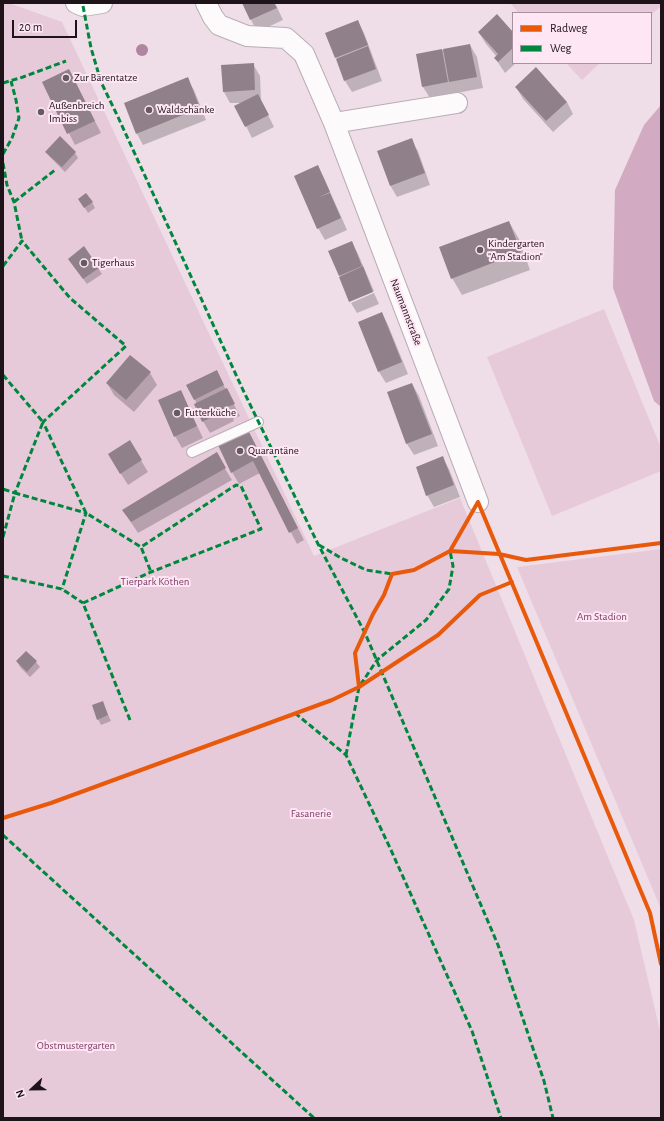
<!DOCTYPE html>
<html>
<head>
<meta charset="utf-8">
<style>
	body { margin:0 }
	#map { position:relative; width:664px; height:1121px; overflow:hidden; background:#efdee7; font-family:"Alegreya Sans",sans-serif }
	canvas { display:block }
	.frame { position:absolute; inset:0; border:4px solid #1d1319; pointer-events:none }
	.legend { position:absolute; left:512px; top:12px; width:140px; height:52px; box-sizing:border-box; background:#ffe6f4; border:1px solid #a5929c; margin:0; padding:5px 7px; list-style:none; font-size:12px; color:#1d1319 }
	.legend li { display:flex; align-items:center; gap:8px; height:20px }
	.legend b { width:20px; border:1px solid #a5929c }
	.north { position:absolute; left:12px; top:1069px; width:40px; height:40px; -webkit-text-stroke:3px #ffe6f4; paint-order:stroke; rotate:248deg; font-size:11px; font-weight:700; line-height:16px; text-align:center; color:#1d1319 }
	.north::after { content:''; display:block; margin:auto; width:14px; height:18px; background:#1d1319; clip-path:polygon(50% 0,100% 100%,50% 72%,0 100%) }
	.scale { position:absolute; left:12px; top:20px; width:65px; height:18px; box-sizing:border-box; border:2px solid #1d1319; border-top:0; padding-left:5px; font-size:12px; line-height:14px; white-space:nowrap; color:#1d1319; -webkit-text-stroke:3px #ffe6f4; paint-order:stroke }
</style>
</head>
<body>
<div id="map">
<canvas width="664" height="1121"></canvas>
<div class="frame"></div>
<ul class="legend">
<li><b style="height:5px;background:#e8590c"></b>Radweg</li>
<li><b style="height:5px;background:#00873e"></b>Weg</li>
</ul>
<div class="north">N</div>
<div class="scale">20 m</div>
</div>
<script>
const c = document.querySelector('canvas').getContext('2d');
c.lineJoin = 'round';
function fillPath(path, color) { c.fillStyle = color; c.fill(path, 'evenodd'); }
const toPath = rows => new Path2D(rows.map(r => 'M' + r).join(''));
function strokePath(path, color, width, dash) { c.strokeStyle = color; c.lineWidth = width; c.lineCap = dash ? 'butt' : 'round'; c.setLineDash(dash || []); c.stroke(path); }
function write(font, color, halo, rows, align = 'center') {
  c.font = font + ' "Alegreya Sans",sans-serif'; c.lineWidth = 4; c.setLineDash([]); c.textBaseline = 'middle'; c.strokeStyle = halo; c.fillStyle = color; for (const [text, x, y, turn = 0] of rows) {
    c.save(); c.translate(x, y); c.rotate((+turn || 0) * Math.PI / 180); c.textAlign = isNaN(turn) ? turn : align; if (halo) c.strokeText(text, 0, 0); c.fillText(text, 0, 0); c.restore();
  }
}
fillPath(toPath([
	[3,3,9,3,62,22,314,556,460,498,634,920,661,1035,661,1118,3,1118],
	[510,3,661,3,661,6,651,15,651,13,519,13],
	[566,63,600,63,582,80],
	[604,309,661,448,661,471,552,516,487,357],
	[661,549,661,909,517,567]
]), '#e7cada');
fillPath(toPath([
	[661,105,661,407,654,401,613,288,615,190,644,125]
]), '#d2aac1');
fillPath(toPath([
	[243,3,275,3,283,20,257,32],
	[358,21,364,33,382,81,352,92,345,81,327,33],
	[479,33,513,33,513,63,516,63,505,73,495,58,497,57,486,44],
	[470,45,477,57,483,88,430,98,423,87,417,55],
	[253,64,260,76,261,101,274,127,252,138,246,126,243,103,230,103,224,92],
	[69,70,101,133,75,145,43,83],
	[187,79,194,90,206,120,143,145,137,134],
	[516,87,567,102,573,114,553,132,523,99],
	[411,140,418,151,430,185,397,197,390,185],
	[47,152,75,153,78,158,65,172,50,157],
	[317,167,324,178,347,230,325,240,318,228],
	[92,202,95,208,88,213,83,205],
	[509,222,519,239,530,270,462,295,452,278],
	[352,242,358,254,374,291,350,301,330,251],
	[72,264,98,268,102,274,87,284],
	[374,293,379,304,357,313,351,303],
	[382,313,388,325,408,374,386,383,379,372,359,322],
	[216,371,240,416,233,419,234,421,210,433,203,421,197,404,187,385],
	[150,373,157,385,134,412,114,395,107,383],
	[412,384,419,396,438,446,414,455,407,444,388,393],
	[180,391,203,438,182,448,175,436],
	[248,431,304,540,297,544,260,473,239,484,232,472],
	[130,442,148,472,128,485,116,466],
	[216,454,232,480,138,533,123,510],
	[442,457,449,469,460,497,434,507,427,495],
	[26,652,36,662,40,667,30,677,20,667,17,661],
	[102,702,111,721,101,725,98,719]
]), '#0003');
fillPath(toPath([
	[242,3,274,3,277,8,250,20],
	[497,14,513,32,513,48,498,62,494,58,498,54,478,32],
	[358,20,368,45,335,58,325,33],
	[470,44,477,77,449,82,443,49],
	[368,46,376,69,344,81,336,59],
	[442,49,448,82,422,87,416,54],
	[254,63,255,90,223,92,221,65],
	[536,67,567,102,546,121,515,87],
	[69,69,95,121,67,134,42,82],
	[188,77,200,108,136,134,124,103],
	[258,94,269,115,245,127,234,106],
	[60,136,76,152,62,167,45,152],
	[412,138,425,173,390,186,377,151],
	[318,165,330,192,319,197,330,193,341,218,317,229,294,176],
	[86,193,93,202,84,208,78,199],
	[509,221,521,252,451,279,439,247],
	[352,241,362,266,339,276,328,251],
	[84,246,99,268,83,279,68,259],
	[363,266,373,292,349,302,339,277],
	[382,312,402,362,378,372,358,322],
	[130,355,151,372,126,400,106,383],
	[217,370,224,385,194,400,186,385],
	[412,383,432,434,406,444,387,392],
	[227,388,235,404,227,407,228,409,202,422,194,404],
	[181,390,197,426,174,437,158,400],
	[248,430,298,528,289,533,253,461,231,473,218,445],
	[130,440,142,460,120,474,108,454],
	[217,452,226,468,131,522,122,510],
	[443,456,454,485,426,496,416,467],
	[26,651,37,661,27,672,16,661],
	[103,701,108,715,97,720,92,705]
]), '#90808a');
const lane = toPath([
	[192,452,258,422]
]);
const street = toPath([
	[76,3,83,6,102,3],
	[206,3,213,17,219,25,247,36,286,38,304,54,334,123,478,502],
	[334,123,457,103]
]);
strokePath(lane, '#baadb4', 12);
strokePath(street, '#baadb4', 22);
strokePath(lane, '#fdfafb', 10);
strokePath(street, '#fdfafb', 20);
strokePath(toPath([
	[83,6,91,48,101,82,118,117,243,390,318,544,365,633,498,945,544,1081,553,1118],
	[3,83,23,77,66,61],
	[3,154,12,138,19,118,16,100,11,81],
	[3,163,7,185,14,202,22,241],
	[14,202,55,170],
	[3,266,22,241,70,298,126,346,43,422,86,513,141,547],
	[3,375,43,422,15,493,3,489],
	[3,537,15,493,86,513,62,589],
	[319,545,341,558,366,570,392,574],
	[3,576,62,589,83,603],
	[295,713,346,755,391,850,472,1031,501,1118],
	[130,720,83,603,151,572,261,529,241,486,236,485,141,547,151,572],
	[346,755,359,687,377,660,426,620,449,589,453,566,450,551,453,551],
	[3,835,314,1118]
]), '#00873e', 3, [6, 3]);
strokePath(toPath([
	[478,502,650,913,661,964],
	[450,551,499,554,526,560,661,543],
	[359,687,438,635,480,595,512,582],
	[3,818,51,803,332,700,359,687,355,653,373,614,384,595,392,574,414,570,450,551,478,502]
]), '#e8590c', 4);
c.fillStyle = '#af85a0';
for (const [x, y] of [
	[142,50]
]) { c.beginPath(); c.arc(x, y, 6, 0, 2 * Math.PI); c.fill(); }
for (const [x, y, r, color] of [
	[66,78,4,"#665a61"],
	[149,110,4,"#665a61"],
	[41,112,4,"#665a61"],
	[480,250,4,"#665a61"],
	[84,263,4,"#665a61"],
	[177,413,4,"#665a61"],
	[240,451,4,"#665a61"]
]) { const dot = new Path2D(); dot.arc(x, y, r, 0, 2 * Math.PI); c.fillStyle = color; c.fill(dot); strokePath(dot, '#ffe6f4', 1.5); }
write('11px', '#1d1319', '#ffe6f4', [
	["Zur Bärentatze",74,78],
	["Außenbreich",49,106],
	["Imbiss",49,119],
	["Waldschänke",157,110],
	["Kindergarten",488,244],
	["\"Am Stadion\"",488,257],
	["Tigerhaus",92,263],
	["Futterküche",185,413],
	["Quarantäne",248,451]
], 'left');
write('11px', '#1d1319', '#ffe6f4', [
	["Naumannstraße",406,312,69]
]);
write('11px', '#7b3d65', '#ffe6f4', [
	["Tierpark Köthen",155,582],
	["Am Stadion",602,617],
	["Fasanerie",311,814],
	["Obstmustergarten",76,1046]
]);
</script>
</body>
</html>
